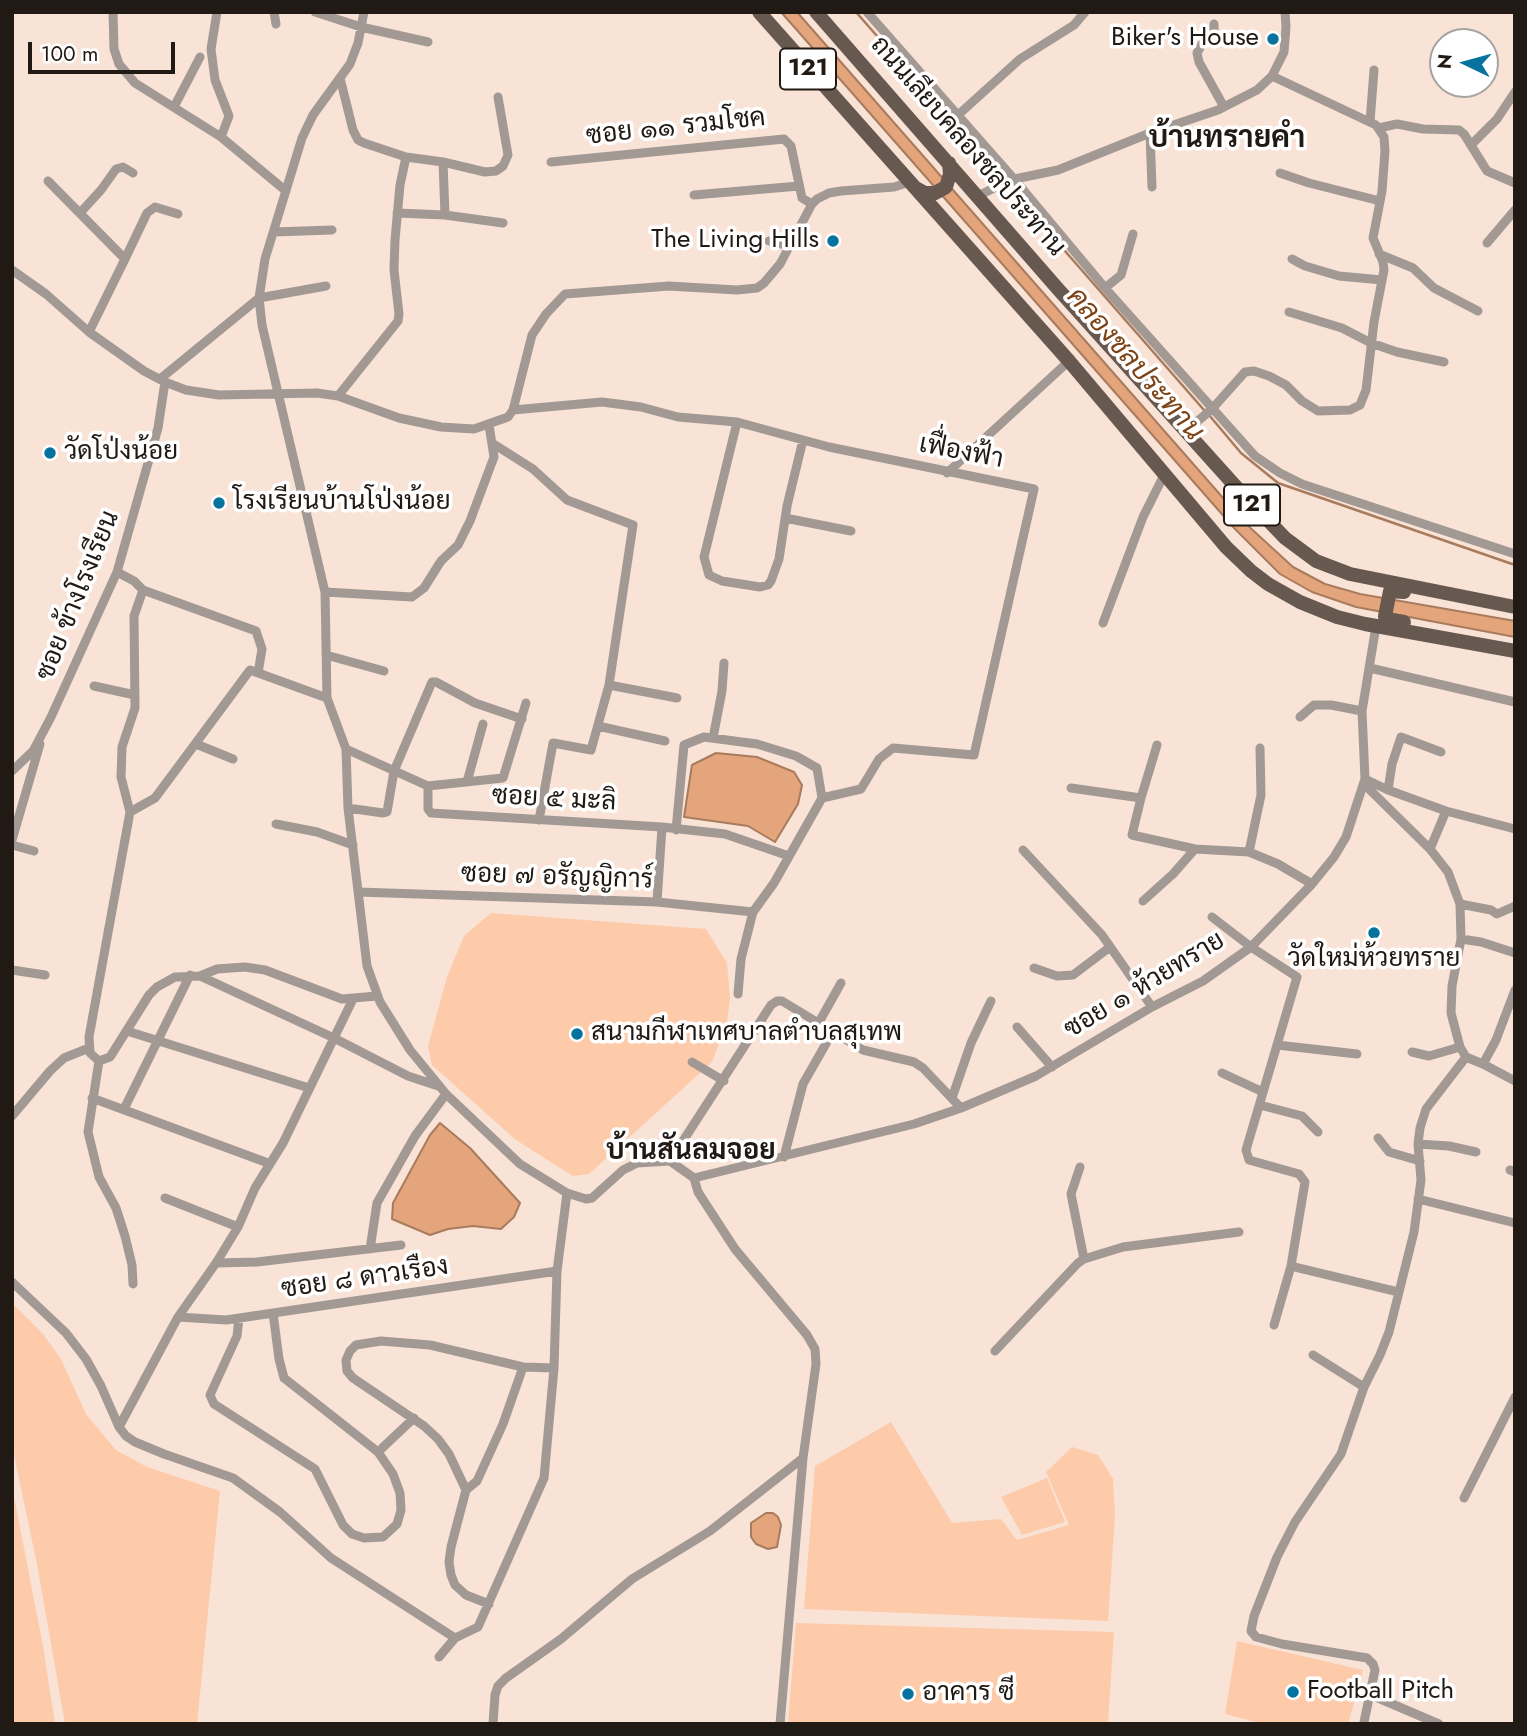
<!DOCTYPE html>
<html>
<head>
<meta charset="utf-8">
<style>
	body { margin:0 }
	#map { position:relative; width:1527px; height:1736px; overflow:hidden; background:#f8e3d6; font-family:Jost,sans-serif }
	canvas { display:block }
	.frame { position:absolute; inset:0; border:14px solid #201914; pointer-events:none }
	.north { position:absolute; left:1429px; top:28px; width:70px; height:70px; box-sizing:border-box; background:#fff; border:2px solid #a6a3a1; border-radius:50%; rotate:275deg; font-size:19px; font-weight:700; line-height:28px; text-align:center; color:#201914 }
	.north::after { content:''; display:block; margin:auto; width:24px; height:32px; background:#05739e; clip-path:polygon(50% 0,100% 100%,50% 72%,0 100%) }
	.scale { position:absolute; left:28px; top:42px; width:147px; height:32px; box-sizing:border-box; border:4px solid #201914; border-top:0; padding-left:9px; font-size:21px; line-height:24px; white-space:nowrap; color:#201914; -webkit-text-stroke:5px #fff; paint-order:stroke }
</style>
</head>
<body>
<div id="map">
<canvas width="1527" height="1736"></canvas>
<div class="frame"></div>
<div class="north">N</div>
<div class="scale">100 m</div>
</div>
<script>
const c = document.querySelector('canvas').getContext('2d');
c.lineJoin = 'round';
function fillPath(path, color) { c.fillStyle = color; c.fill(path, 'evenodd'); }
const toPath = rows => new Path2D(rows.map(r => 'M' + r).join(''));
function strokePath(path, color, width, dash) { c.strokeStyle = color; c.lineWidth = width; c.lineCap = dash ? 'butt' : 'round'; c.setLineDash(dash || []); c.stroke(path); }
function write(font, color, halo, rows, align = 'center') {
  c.font = font + ' Jost,Sarabun,sans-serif'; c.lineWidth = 7; c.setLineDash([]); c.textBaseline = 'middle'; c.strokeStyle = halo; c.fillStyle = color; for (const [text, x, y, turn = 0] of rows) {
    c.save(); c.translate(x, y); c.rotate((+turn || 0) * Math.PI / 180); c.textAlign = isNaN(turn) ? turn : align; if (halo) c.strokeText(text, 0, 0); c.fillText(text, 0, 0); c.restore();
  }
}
fillPath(toPath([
	[491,913,706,929,727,963,730,998,727,1022,712,1062,589,1174,573,1176,516,1140,432,1065,428,1046,447,977,464,936],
	[12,1303,43,1334,61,1359,86,1414,116,1450,147,1467,220,1491,197,1724,65,1724,37,1564,15,1460,12,1427],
	[891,1422,952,1523,1001,1519,1017,1540,1069,1525,1046,1472,1072,1447,1098,1455,1113,1479,1115,1516,1108,1621,804,1609,815,1466],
	[1047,1478,1065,1522,1022,1535,1001,1497],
	[12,1486,43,1646,55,1724,12,1724],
	[796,1623,1114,1632,1108,1724,788,1724],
	[1237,1641,1363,1670,1348,1724,1263,1724,1225,1714]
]), '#fecbaa');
const water = toPath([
	[781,12,797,12,1245,523,1293,567,1325,584,1360,594,1515,621,1515,637,1356,607,1312,592,1280,574,1235,529,781,12],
	[716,753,757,757,794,772,802,785,798,804,775,842,748,826,684,817,692,765,716,753],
	[440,1123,470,1148,520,1203,514,1217,501,1229,473,1226,448,1229,430,1235,392,1219,393,1203,430,1135,440,1123],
	[766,1513,773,1513,778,1517,781,1525,777,1547,768,1549,756,1544,751,1537,751,1523,766,1513]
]);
fillPath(water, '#e4a57c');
strokePath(water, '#a97b5d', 2);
strokePath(toPath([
	[856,12,1204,410],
	[1209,415,1241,453,1278,483,1515,565]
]), '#a97b5d', 2.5);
strokePath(toPath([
	[113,12,114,49,119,64,135,83,221,137,286,191],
	[217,12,211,49,215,80,229,116,221,137],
	[274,12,276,24],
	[315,12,361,27,428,42],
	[364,12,358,43,350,64,313,115,302,138,265,259,259,298,262,325,325,592,327,698,346,749,348,808,367,966,380,1002,410,1050,446,1094,520,1164,567,1193,586,1199,592,1198,623,1170,637,1163,670,1161,694,1178,698,1192,735,1249,807,1335,815,1349,816,1364,803,1458,780,1724],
	[867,12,1014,179,1105,288,1255,456,1280,473,1302,484,1515,554],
	[1214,24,1214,33,1202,44,1197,53,1199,62,1224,107],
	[340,78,353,130,358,140,364,143,406,157,443,162,485,172,496,171,503,166,508,155,498,97],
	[174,107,200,57],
	[958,115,1020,59,1074,25,1085,12],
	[1370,122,1374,70],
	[1379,128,1397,124,1423,129,1459,130,1464,134,1487,171,1515,183],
	[1150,133,1152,187],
	[1471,145,1497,119,1515,92],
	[551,162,784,139,791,146,802,198,812,204],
	[1280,173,1309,183,1380,201],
	[48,181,125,259,89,332],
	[694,195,799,186],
	[978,196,1010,180,1058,170,1150,133,1218,110,1257,90,1272,76,1284,52,1286,27,1285,12],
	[80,213,101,190,116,169,123,167,133,173],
	[397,213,445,215,443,162],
	[445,215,503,223],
	[274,232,332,230],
	[769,241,789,246],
	[1487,243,1515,210],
	[1379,254,1413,268,1434,288,1478,311],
	[125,259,147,213,155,207,178,214],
	[1292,259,1305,266,1339,276,1382,280],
	[12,270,46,294,89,332,144,371,165,382,186,390,219,395,317,393,338,396,399,418,441,427,474,429,508,417,513,410,532,335,546,314,565,294,669,286,737,290,757,288,764,283,780,264,812,204,817,199,829,193,841,191,894,187,910,182],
	[1105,288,1121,275,1133,234],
	[1289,312,1342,328,1371,343,1397,352,1444,362],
	[160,379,259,298,326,286],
	[338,396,398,321,399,314,394,270,395,240,400,185,406,157],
	[513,410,602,402,641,407,678,417,737,422,829,447,1034,489,974,755,893,748,879,759,861,789,822,798],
	[737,422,704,557,709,575,722,581,760,587,768,585,771,581,779,559,787,506,803,440],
	[1187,430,1212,409,1245,372,1254,371,1269,376,1286,385,1302,401,1318,411,1350,410,1360,405,1366,390,1374,322,1384,270,1383,262,1373,238,1382,191,1385,151,1384,137,1376,125,1272,76],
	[492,443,533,469,567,500,633,525,609,685,591,750,553,743,539,820],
	[947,473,1069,361],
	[785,518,851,531],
	[117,572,134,581,143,590,256,631,262,649,258,673],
	[325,592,412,597,424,588,441,561,458,545,470,521,494,457,489,425],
	[1103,623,1143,517,1164,475],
	[326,655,384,671],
	[1370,668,1515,702],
	[609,685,677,698],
	[94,686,135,695],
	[1300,717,1314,705,1331,705,1362,711],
	[598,726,665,741],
	[713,738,722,691,724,663],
	[196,744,233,759],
	[346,749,428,786,428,809,431,813,662,827,725,834,789,856],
	[12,771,33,751,51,717,117,572,158,428,165,382],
	[1365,779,1388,790,1446,811,1515,829],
	[467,782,483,724],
	[1364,784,1430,849,1448,872,1460,904,1461,939,1452,986,1451,1013,1460,1047,1466,1057,1483,1064,1515,1081],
	[428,786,503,778,526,703],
	[1071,788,1141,798,1132,835,1195,849,1249,852,1278,864,1312,884],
	[1388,790,1392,764,1401,737,1441,752],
	[1141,798,1157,745],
	[348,808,383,813,387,812,394,771,432,682,436,682,475,703,522,719],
	[130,812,155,798,250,670,327,698],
	[276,824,317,832,353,845],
	[676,830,684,745,704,737,757,744,796,756,817,768,822,798,774,883,753,912,741,959,738,994],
	[12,840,40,744],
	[12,845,34,851],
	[1430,849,1446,811],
	[1023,850,1102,935,1152,1007],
	[1249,852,1261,795,1260,748],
	[358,892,657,902,753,912],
	[1143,901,1173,874,1195,849],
	[657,902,662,827],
	[1460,904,1491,910,1497,914,1515,906],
	[1212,917,1251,947,1297,977,1246,1150,1249,1160,1299,1174,1305,1182,1291,1266,1274,1325],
	[1461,939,1481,942,1515,953],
	[1034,968,1057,976,1073,975,1110,947],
	[12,970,45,975],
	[200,976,217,969,245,967,265,970,342,999,377,996],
	[818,1024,841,983],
	[1017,1027,1052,1067],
	[127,1031,309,1088],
	[1277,1045,1357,1054],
	[1412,1052,1429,1056,1460,1047],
	[99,1061,90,1053,89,1037,130,812,121,777,122,747,135,708,134,616,143,590],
	[99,1061,110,1057,149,995,157,987,175,977,200,976,334,1038,408,1076,438,1086],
	[99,1061,88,1132,99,1177,116,1208,125,1236,132,1265,133,1284],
	[692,1062,724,1081],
	[1483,1064,1496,1040,1515,990],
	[1222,1073,1263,1092],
	[92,1098,268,1163],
	[952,1098,971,1043,991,1001],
	[1260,1105,1302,1116,1318,1132],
	[124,1109,190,975],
	[12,1116,50,1071,64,1058,89,1048],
	[1378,1138,1389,1152,1420,1161],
	[1418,1144,1449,1146,1476,1152],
	[784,1157,803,1084,832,1033],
	[670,1161,771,1005,777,1001,782,1001,863,1050,914,1062,923,1068,961,1108],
	[1510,1170,1515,1172],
	[694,1178,914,1124,961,1108,1036,1076,1152,1007,1203,981,1251,947,1312,884,1334,857,1346,837,1365,779,1362,711,1376,626],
	[165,1198,238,1227],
	[1418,1199,1515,1223],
	[370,1249,377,1203,415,1136,446,1094],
	[1084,1259,1123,1247,1239,1232],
	[216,1263,257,1262,401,1245],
	[1291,1266,1399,1292],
	[12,1282,66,1333,86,1359,101,1386,119,1427,126,1436,135,1442,164,1454,233,1478,280,1512,331,1558,455,1638],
	[178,1317,226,1320,557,1271],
	[239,1318,237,1336,210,1395,214,1404,315,1469,343,1525,352,1534,364,1538,383,1537,397,1524,401,1510,400,1493,393,1474,378,1452,284,1378,279,1359,273,1313],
	[995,1351,1078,1263,1084,1259,1071,1194,1080,1167],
	[1313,1355,1364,1387],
	[119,1427,178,1317,216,1263,238,1227,255,1188,283,1143,353,999],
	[378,1452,414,1418],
	[466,1490,477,1481,503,1424,523,1367],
	[1464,1498,1515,1397],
	[489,1604,466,1595,455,1585,451,1575,449,1562,451,1547,466,1490,449,1454,438,1439,424,1426,353,1378,347,1371,346,1360,350,1351,356,1345,381,1341,430,1345,523,1367,554,1368],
	[439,1657,455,1638,478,1627,544,1478,554,1368,557,1271,567,1193],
	[1371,1695,1439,1724],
	[1364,1722,1375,1670,1373,1664,1367,1658,1282,1644,1256,1637,1251,1631,1254,1616,1277,1557,1295,1522,1341,1454,1364,1387,1380,1355,1389,1332,1414,1232,1421,1180,1418,1144,1420,1128,1426,1109,1466,1057],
	[493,1724,495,1695,498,1686,506,1678,561,1639,632,1579,710,1531,803,1458]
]), '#a29994', 9);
strokePath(toPath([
	[759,12,1069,361,1226,547,1251,571,1268,584,1300,602,1337,617,1365,624,1515,651],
	[816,12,1058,289,1237,488,1285,538,1316,561,1350,574,1515,607],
	[916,188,925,193,935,193,946,187,950,174,949,163],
	[1404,592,1390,591,1385,616,1392,620,1404,622]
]), '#685950', 14);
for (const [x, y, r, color] of [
	[1273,39,7,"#05739e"],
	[833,241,7,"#05739e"],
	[50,453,7,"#05739e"],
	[219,503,7,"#05739e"],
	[1374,933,7,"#05739e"],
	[577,1034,7,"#05739e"],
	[1293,1692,7,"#05739e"],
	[908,1694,7,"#05739e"]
]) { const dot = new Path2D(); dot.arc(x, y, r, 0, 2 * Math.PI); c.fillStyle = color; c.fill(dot); strokePath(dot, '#fff', 2.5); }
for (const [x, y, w] of [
	[808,69,56],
	[1252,505,56]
]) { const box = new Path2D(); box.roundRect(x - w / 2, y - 20.5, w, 41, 5); c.fillStyle = '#fff'; c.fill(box); strokePath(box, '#201914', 2); }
write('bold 24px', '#201914', null, [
	["121",808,69],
	["121",1252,505]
]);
write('26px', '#201914', '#fff', [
	["Biker's House",1259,39,"right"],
	["The Living Hills",819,241,"right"],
	["วัดโป่งน้อย",64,453],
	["โรงเรียนบ้านโป่งน้อย",233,503],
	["วัดใหม่ห้วยทราย",1374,960,"center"],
	["สนามกีฬาเทศบาลตำบลสุเทพ",591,1034],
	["Football Pitch",1307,1692],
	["อาคาร ซี",922,1694]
], 'left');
write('26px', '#201914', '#fff', [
	["ซอย ๑๑ รวมโชค",676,128,-6],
	["ถนนเลียบคลองชลประทาน",967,147,49],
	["เฟื่องฟ้า",961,453,11],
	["ซอย ข้างโรงเรียน",79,596,-68],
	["ซอย ๕ มะลิ",554,800,3],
	["ซอย ๗ อรัญญิการ์",557,878,2],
	["ซอย ๑ ห้วยทราย",1145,986,-31],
	["ซอย ๘ ดาวเรือง",365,1279,-8]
]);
write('italic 28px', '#7d4316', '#fff', [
	["คลองชลประทาน",1134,365,49]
]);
write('bold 28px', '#201914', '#fff', [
	["บ้านสันลมจอย",691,1152]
]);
write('bold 30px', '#201914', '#fff', [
	["บ้านทรายคำ",1227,140]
]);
</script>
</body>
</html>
